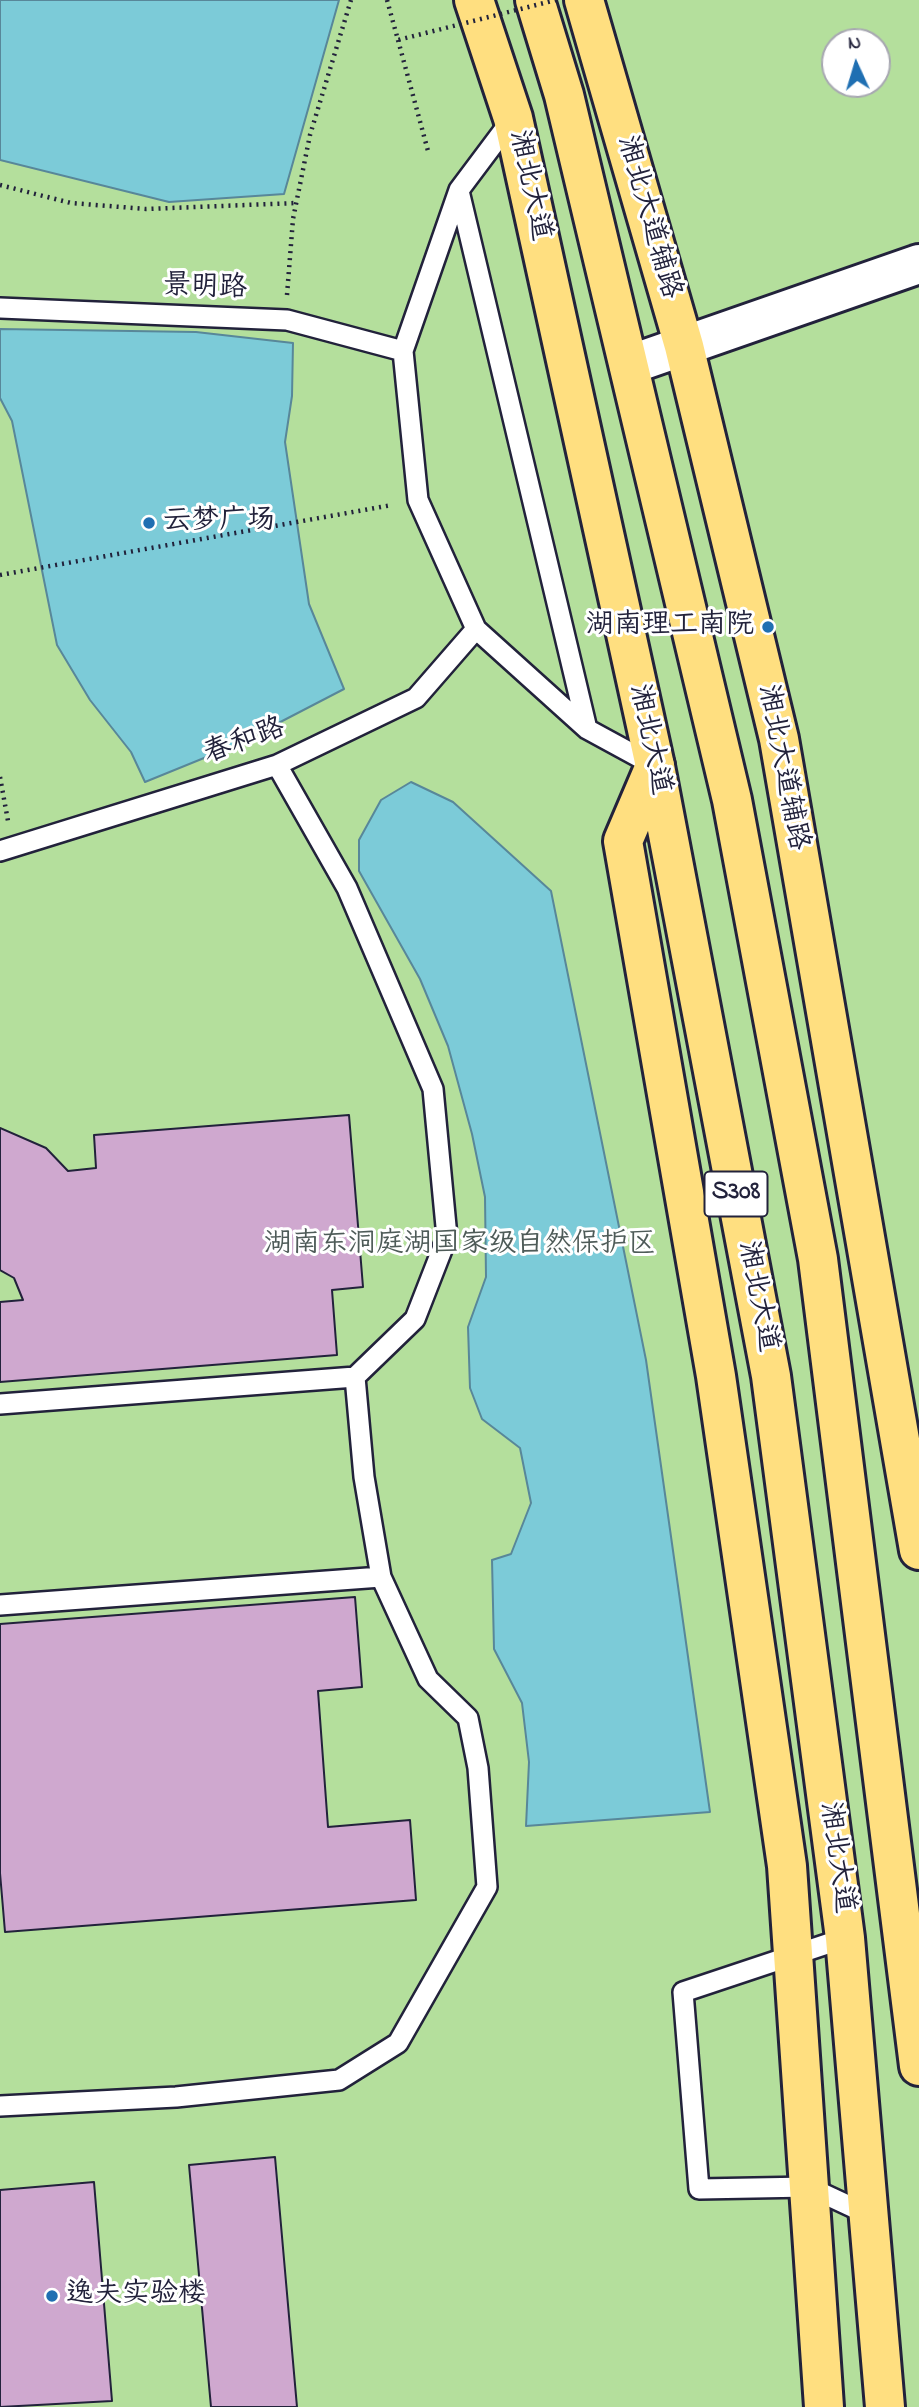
<!DOCTYPE html>
<html>
<head>
<meta charset="utf-8">
<style>
	body { margin:0 }
	#map { position:relative; width:919px; height:2407px; overflow:hidden; background:#f1e5f1; font-family:"Indie Flower",sans-serif }
	canvas { display:block }
	.north { position:absolute; left:821px; top:28px; width:70px; height:70px; box-sizing:border-box; background:#fff; border:2px solid #a7a7b1; border-radius:50%; rotate:356deg; font-size:19px; font-weight:700; line-height:28px; text-align:center; color:#22223b }
	.north::after { content:''; display:block; margin:auto; width:24px; height:32px; background:#1f6fb2; clip-path:polygon(50% 0,100% 100%,50% 72%,0 100%) }
</style>
</head>
<body>
<div id="map">
<canvas width="919" height="2407"></canvas>
<div class="north">N</div>
</div>
<script>
const c = document.querySelector('canvas').getContext('2d');
c.lineJoin = 'round';
function fillPath(path, color) { c.fillStyle = color; c.fill(path, 'evenodd'); }
const toPath = rows => new Path2D(rows.map(r => 'M' + r).join(''));
function strokePath(path, color, width, dash) { c.strokeStyle = color; c.lineWidth = width; c.lineCap = dash ? 'butt' : 'round'; c.setLineDash(dash || []); c.stroke(path); }
function write(font, color, halo, rows, align = 'center') {
  c.font = font + ' "Indie Flower","LXGW WenKai TC",sans-serif'; c.lineWidth = 6; c.setLineDash([]); c.textBaseline = 'middle'; c.strokeStyle = halo; c.fillStyle = color; for (const [text, x, y, turn = 0] of rows) {
    c.save(); c.translate(x, y); c.rotate((+turn || 0) * Math.PI / 180); c.textAlign = isNaN(turn) ? turn : align; if (halo) c.strokeText(text, 0, 0); c.fillText(text, 0, 0); c.restore();
  }
}
fillPath(toPath([
	[0,0,919,0,919,2407,0,2407],
	[835,42,877,42,877,84,835,84]
]), '#b4df9c');
const water = toPath([
	[0,0,339,0,284,194,169,202,0,160,0,0],
	[0,329,196,332,293,343,292,396,285,442,309,604,344,689,236,745,145,782,131,752,90,700,57,645,12,421,0,398,0,329],
	[411,782,453,802,551,891,646,1360,710,1812,526,1826,529,1762,522,1703,494,1649,492,1560,511,1554,531,1503,520,1448,482,1419,470,1388,468,1327,486,1277,485,1197,472,1134,448,1046,420,979,359,871,359,840,381,800,411,782]
]);
fillPath(water, '#7ccbd8');
strokePath(water, '#588799', 2);
const building = toPath([
	[349,1115,363,1287,332,1290,337,1355,0,1382,0,1302,23,1300,14,1278,0,1270,0,1128,46,1148,68,1171,96,1168,94,1135,349,1115],
	[355,1597,362,1687,318,1691,328,1827,410,1820,416,1900,5,1932,0,1873,0,1624,355,1597],
	[275,2157,297,2407,211,2407,189,2165,275,2157],
	[94,2182,112,2401,0,2407,0,2190,94,2182]
]);
fillPath(building, '#cfa8cf');
strokePath(building, '#22223b', 2);
const lane = toPath([
	[513,118,459,190,403,351,418,500,476,629,587,729,655,766],
	[459,191,587,729],
	[0,308,287,320,403,351],
	[0,851,277,765,416,698,476,629],
	[0,1404,355,1377],
	[0,1605,381,1577],
	[845,1938,683,1992,699,2189,809,2187,869,2215],
	[0,2106,176,2097,339,2080,398,2043,487,1887,478,1768,468,1718,428,1679,381,1577,364,1477,355,1377,415,1319,447,1237,433,1089,347,888,277,765]
]);
const street = toPath([
	[629,365,919,264]
]);
const primary = toPath([
	[584,0,684,346,779,739,919,1550],
	[655,766,623,841,716,1376,787,1866,824,2407]
]);
const highway = toPath([
	[474,0,513,118,655,766,771,1376,845,1938,885,2407],
	[535,0,564,95,732,800,818,1259,919,2066]
]);
strokePath(lane, '#22223b', 24);
strokePath(street, '#22223b', 44);
strokePath(primary, '#22223b', 44);
strokePath(highway, '#22223b', 44);
strokePath(toPath([
	[398,40,428,151],
	[0,185,71,203,146,209,296,203],
	[287,295,293,219,310,135,351,0],
	[0,575,392,505],
	[0,777,8,821]
]), '#22223b', 4.5, [2, 5]);
strokePath(lane, '#fff', 19);
strokePath(street, '#fff', 38);
strokePath(primary, '#ffdf80', 38);
strokePath(highway, '#ffdf80', 38);
strokePath(toPath([
	[387,0,398,40,556,0]
]), '#22223b', 4.5, [2, 5]);
for (const [x, y, r, color] of [
	[149,523,7,"#1f6fb2"],
	[768,627,7,"#1f6fb2"],
	[52,2296,7,"#1f6fb2"]
]) { const dot = new Path2D(); dot.arc(x, y, r, 0, 2 * Math.PI); c.fillStyle = color; c.fill(dot); strokePath(dot, '#fff', 2.5); }
for (const [x, y, w] of [
	[736,1194,63]
]) { const box = new Path2D(); box.roundRect(x - w / 2, y - 22.5, w, 45, 5); c.fillStyle = '#fff'; c.fill(box); strokePath(box, '#22223b', 2); }
write('bold 26px', '#22223b', null, [
	["S308",736,1194]
]);
write('28px', '#22223b', '#fff', [
	["湘北大道",528,186,78],
	["湘北大道辅路",647,218,74],
	["景明路",205,289,2],
	["湘北大道",648,740,78],
	["春和路",245,743,-20],
	["湘北大道辅路",781,768,79],
	["湘北大道",756,1297,79],
	["湘北大道",835,1858,82]
]);
write('28px', '#22223b', '#fff', [
	["云梦广场",163,523],
	["湖南理工南院",754,627,"right"],
	["逸夫实验楼",66,2296]
], 'left');
write('28px', '#4e5b58', '#fff', [
	["湖南东洞庭湖国家级自然保护区",460,1246]
]);
</script>
</body>
</html>
